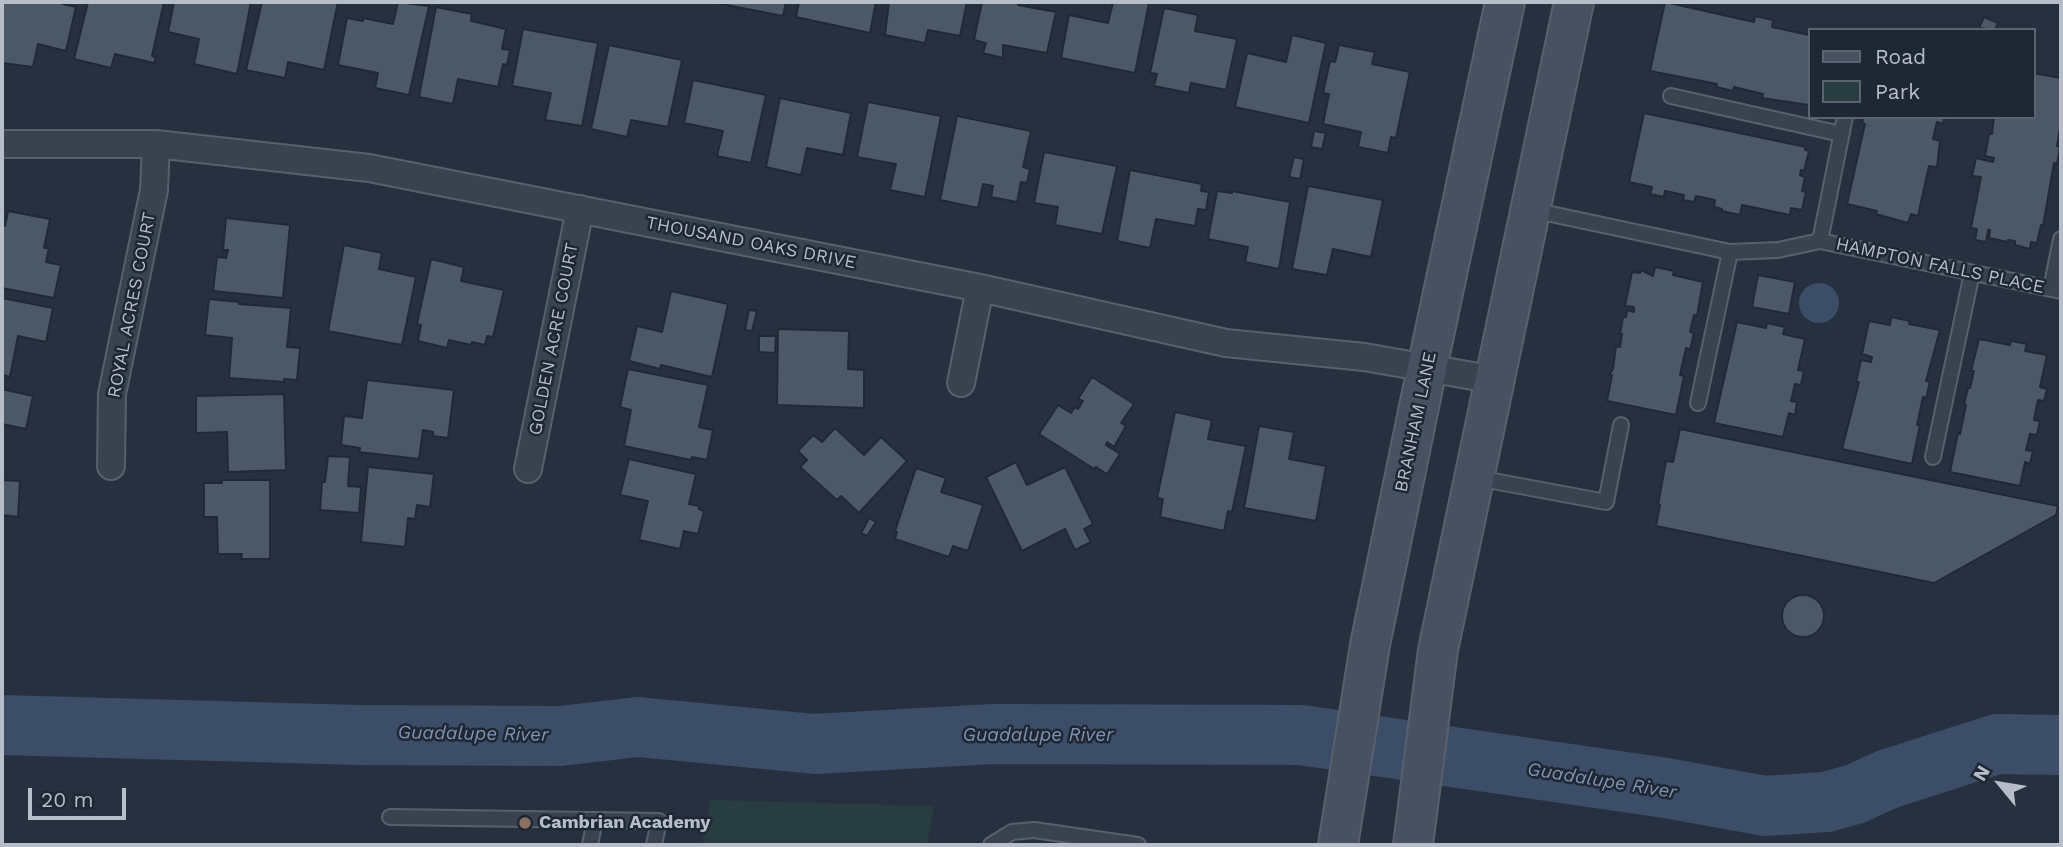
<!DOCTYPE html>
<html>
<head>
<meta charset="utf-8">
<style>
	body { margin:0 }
	#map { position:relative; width:2063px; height:847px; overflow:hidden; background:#26303f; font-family:"Work Sans",sans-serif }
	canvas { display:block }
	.frame { position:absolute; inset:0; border:4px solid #b7bdc9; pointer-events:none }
	.legend { position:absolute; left:1808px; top:28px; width:228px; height:91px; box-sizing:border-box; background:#1f2734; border:2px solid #5c6370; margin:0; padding:9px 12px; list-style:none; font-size:21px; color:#b7bdc9 }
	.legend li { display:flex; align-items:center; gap:14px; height:35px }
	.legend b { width:35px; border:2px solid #5c6370 }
	.north { position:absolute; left:1965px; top:749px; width:70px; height:70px; -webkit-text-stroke:5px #1f2734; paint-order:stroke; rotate:300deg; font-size:19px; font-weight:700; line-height:28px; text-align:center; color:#b7bdc9 }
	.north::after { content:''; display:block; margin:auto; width:24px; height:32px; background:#b7bdc9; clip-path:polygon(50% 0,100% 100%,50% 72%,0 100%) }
	.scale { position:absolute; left:28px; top:788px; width:98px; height:32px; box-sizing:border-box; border:4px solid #b7bdc9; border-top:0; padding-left:9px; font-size:21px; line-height:24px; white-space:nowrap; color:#b7bdc9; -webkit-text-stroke:5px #1f2734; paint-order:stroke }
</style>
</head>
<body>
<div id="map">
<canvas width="2063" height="847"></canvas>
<div class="frame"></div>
<ul class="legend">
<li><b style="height:9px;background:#485162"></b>Road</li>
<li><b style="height:19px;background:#283d40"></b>Park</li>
</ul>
<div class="north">N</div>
<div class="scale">20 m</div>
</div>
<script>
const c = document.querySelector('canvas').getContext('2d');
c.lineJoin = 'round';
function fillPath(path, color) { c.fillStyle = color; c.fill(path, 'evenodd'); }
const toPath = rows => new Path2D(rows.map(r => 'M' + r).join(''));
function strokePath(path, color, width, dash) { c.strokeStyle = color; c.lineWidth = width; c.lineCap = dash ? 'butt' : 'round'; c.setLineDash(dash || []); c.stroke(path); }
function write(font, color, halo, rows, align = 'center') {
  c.font = font + ' "Work Sans",sans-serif'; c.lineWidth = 5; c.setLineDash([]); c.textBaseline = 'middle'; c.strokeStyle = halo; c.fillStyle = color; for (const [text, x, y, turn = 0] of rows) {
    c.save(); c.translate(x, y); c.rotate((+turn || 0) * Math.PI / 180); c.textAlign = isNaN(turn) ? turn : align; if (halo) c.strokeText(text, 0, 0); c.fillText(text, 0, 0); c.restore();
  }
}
fillPath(toPath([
	[711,800,934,806,927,845,702,845]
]), '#283d40');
fillPath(toPath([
	'1799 303a20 20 0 1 1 40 0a20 20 0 1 1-40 0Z'
]), '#3c4d67');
strokePath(toPath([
	[2,725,358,735,560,736,638,727,815,744,993,734,1301,735,1666,788,1765,806,1826,802,1855,794,1888,779,1997,744,2061,745]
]), '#3c4d67', 60);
const building = toPath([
	[2,2,63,2,63,4,76,7,66,51,38,44,33,67,2,63,2,2],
	[88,2,164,2,152,56,156,57,154,63,115,54,111,68,74,59,88,2],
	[174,2,251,2,237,74,194,64,199,39,168,32,174,2],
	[262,2,338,2,324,70,288,62,285,78,246,70,262,2],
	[398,2,429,6,409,95,375,88,378,73,338,65,347,18,363,21,363,18,393,24,398,2],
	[711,2,786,2,783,16,711,2],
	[799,2,876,2,870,33,796,17,799,2],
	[889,2,967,2,960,36,928,30,925,43,885,35,889,2],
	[982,2,1018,2,1018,5,1056,12,1047,53,1003,45,1003,58,983,53,986,43,974,40,982,2],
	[1113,2,1149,3,1135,73,1061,58,1069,15,1108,23,1113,2],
	[1665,2,1754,22,1755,16,1773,20,1772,27,1809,35,1809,105,1762,98,1763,94,1734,87,1733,91,1716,87,1717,84,1650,71,1665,2],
	[436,7,472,14,471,21,506,29,502,49,510,50,507,65,503,64,498,87,458,79,453,104,419,97,436,7],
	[1164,8,1198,15,1195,31,1237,39,1226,90,1191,83,1189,93,1154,86,1157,74,1150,73,1164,8],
	[1984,17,1998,23,1995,30,1979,28,1984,17],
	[523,29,598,43,582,126,545,120,551,93,512,86,523,29],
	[1292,35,1326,43,1309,123,1235,107,1247,53,1286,62,1292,35],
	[609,45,682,60,668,127,631,120,627,137,591,129,609,45],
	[1339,45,1375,52,1372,64,1410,72,1396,138,1391,137,1388,153,1358,147,1361,132,1323,124,1329,94,1323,93,1330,61,1335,62,1339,45],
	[2033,73,2061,78,2061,123,2057,146,2060,147,2057,164,2054,163,2043,226,2041,225,2037,243,2031,242,2030,249,2015,245,2015,241,2008,240,2008,242,1989,238,1990,230,1988,230,1986,242,1975,240,1977,229,1971,228,1981,177,1972,176,1976,158,1993,162,1994,158,1985,156,1989,134,1992,134,1994,117,2033,117,2033,73],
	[693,80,766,95,751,163,717,156,723,131,684,123,693,80],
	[780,98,851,113,843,155,807,148,801,175,766,167,780,98],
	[868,102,941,116,925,197,890,190,896,164,857,157,868,102],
	[1644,113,1806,147,1805,150,1809,151,1804,171,1801,170,1800,175,1805,177,1802,191,1806,192,1802,210,1791,208,1790,215,1742,205,1740,215,1722,211,1722,209,1714,207,1715,200,1696,196,1694,202,1683,200,1684,195,1665,191,1664,197,1650,194,1652,187,1629,182,1644,113],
	[957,116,1031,131,1023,167,1030,169,1027,183,1021,182,1017,202,991,197,993,186,983,184,978,208,940,200,957,116],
	[1864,117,1944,117,1943,124,1937,122,1933,139,1940,141,1937,167,1929,166,1918,216,1911,214,1908,223,1876,214,1877,211,1847,204,1865,124,1862,123,1864,117],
	[1314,131,1326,133,1322,149,1311,147,1314,131],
	[1044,152,1117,166,1102,234,1055,225,1058,207,1034,203,1044,152],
	[1294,157,1304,159,1300,179,1289,177,1294,157],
	[1130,170,1202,184,1201,191,1209,192,1206,210,1198,209,1195,226,1156,219,1150,248,1117,241,1130,170],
	[1308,186,1383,200,1371,257,1333,249,1327,275,1292,269,1308,186],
	[1217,191,1232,193,1232,191,1290,202,1279,269,1245,262,1248,247,1208,239,1217,191],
	[8,211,50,219,44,248,49,248,46,262,61,265,54,298,2,288,2,226,5,226,8,211],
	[226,218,290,225,283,298,213,291,217,257,226,258,228,250,223,250,226,218],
	[344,245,382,253,379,269,416,277,402,345,328,331,344,245],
	[431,259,464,267,461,281,504,290,493,337,487,336,485,345,472,342,471,345,449,340,447,348,418,341,421,325,417,324,431,259],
	[1655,267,1674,271,1673,275,1703,282,1697,316,1694,315,1690,332,1694,333,1690,350,1686,348,1680,375,1684,376,1676,415,1607,401,1612,375,1609,375,1613,369,1616,346,1620,347,1622,334,1620,334,1623,317,1626,317,1627,310,1634,312,1634,307,1625,306,1632,272,1640,273,1641,270,1653,276,1655,267],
	[1758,275,1795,282,1789,314,1752,307,1758,275],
	[671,291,728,304,712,377,661,365,660,369,629,361,637,326,662,332,671,291],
	[2,298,53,308,46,342,18,336,10,377,2,375,2,298],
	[209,299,239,302,239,304,291,308,287,347,300,348,297,380,284,379,284,382,229,378,232,338,205,335,209,299],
	[749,310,757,311,752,331,745,330,749,310],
	[1891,317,1910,321,1909,324,1940,330,1926,381,1930,382,1926,398,1923,397,1917,425,1920,425,1912,464,1842,449,1859,382,1856,382,1861,360,1871,362,1872,357,1862,354,1869,321,1890,325,1891,317],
	[1737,322,1766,328,1767,323,1785,327,1783,334,1805,339,1798,370,1804,371,1801,385,1795,384,1791,401,1797,402,1795,415,1789,413,1783,437,1714,423,1737,322],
	[778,329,849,331,848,369,864,370,864,408,777,405,778,329],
	[759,336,776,336,775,353,759,352,759,336],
	[1979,339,2010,345,2011,341,2027,344,2025,351,2047,355,2040,387,2047,389,2044,401,2038,400,2034,420,2040,421,2037,435,2030,434,2026,450,2033,451,2030,464,2025,462,2020,486,1950,472,1958,433,1960,434,1966,405,1964,404,1968,388,1970,388,1974,371,1971,371,1979,339],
	[628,369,708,385,699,427,713,430,707,460,692,457,691,460,624,446,631,410,620,407,628,369],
	[1092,377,1134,404,1121,423,1126,426,1114,447,1107,442,1106,445,1120,454,1107,474,1096,467,1094,469,1039,434,1058,405,1071,413,1075,407,1078,409,1083,401,1078,399,1092,377],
	[367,380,454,390,448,438,433,436,433,432,423,430,419,459,359,452,360,448,341,445,344,416,362,418,367,380],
	[2,389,33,396,26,429,2,424,2,389],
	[284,394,286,470,228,472,227,432,196,433,196,396,284,394],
	[1175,412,1212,420,1208,439,1246,446,1232,512,1228,511,1224,531,1160,517,1163,499,1157,498,1175,412],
	[1259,426,1294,432,1289,459,1326,466,1316,521,1244,508,1259,426],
	[835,428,864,455,881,437,907,461,859,513,841,496,837,500,800,467,807,460,798,451,813,435,822,442,835,428],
	[1680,429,2058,506,2056,515,1934,583,1656,526,1660,505,1658,505,1666,461,1673,462,1680,429],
	[328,456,350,457,348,486,361,487,359,513,320,510,322,482,325,482,328,456],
	[629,459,696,474,689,504,699,506,699,509,704,511,698,534,684,531,680,549,639,540,648,501,620,495,629,459],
	[1016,462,1027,485,1065,467,1093,524,1084,529,1091,542,1075,550,1065,529,1022,551,986,477,1016,462],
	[368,467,434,474,430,507,417,505,415,519,408,518,405,547,361,542,368,467],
	[916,468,946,478,941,492,983,505,968,551,953,546,949,557,895,539,897,532,895,531,916,468],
	[2,480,20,481,18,517,2,515,2,480],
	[221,480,270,480,270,559,241,559,242,554,218,554,217,517,204,517,204,483,222,483,221,480],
	[869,518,876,522,867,536,861,533,869,518],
	'1782 616a21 21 0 1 1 42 0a21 21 0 1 1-42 0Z'
]);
fillPath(building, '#4c5768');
strokePath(building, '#212936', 2);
const service = toPath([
	[1671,96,1841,134],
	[1532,210,1730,252,1778,250,1820,241,2061,291],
	[1820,241,1845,117],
	[2051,289,2061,239],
	[1698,403,1730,252],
	[1933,457,1972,273],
	[1477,478,1606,502,1621,425],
	[390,817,659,821,654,845],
	[590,845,595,820],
	[991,845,1012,832,1034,830,1138,845]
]);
const minor = toPath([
	[2,144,156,144,369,168,980,288,1226,343,1364,357,1496,380],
	[961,383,980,288],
	[111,466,112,394,154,190,156,144],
	[528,469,580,209]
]);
const secondary = toPath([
	[1338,845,1370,645,1427,368,1505,2],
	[1413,845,1438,650,1574,2]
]);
strokePath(service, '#58606c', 18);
strokePath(minor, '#58606c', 30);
strokePath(secondary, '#58606c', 42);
strokePath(service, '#3a424f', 14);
strokePath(minor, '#3a424f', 26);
strokePath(secondary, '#485162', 38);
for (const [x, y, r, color] of [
	[525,823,7,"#8d6e63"]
]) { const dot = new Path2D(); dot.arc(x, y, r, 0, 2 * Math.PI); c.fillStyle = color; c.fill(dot); strokePath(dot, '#1f2734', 2.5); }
write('18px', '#b7bdc9', '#1f2734', [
	["THOUSAND OAKS DRIVE",751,243,11],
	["HAMPTON FALLS PLACE",1940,266,12],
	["ROYAL ACRES COURT",132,305,-79],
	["GOLDEN ACRE COURT",554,339,-79],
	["BRANHAM LANE",1416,422,-78]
]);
write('bold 18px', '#b7bdc9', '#1f2734', [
	["Cambrian Academy",539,823]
], 'left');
write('italic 19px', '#7f93b0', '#1f2734', [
	["Guadalupe River",473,734,1],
	["Guadalupe River",1038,735],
	["Guadalupe River",1602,781,9]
]);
</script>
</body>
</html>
